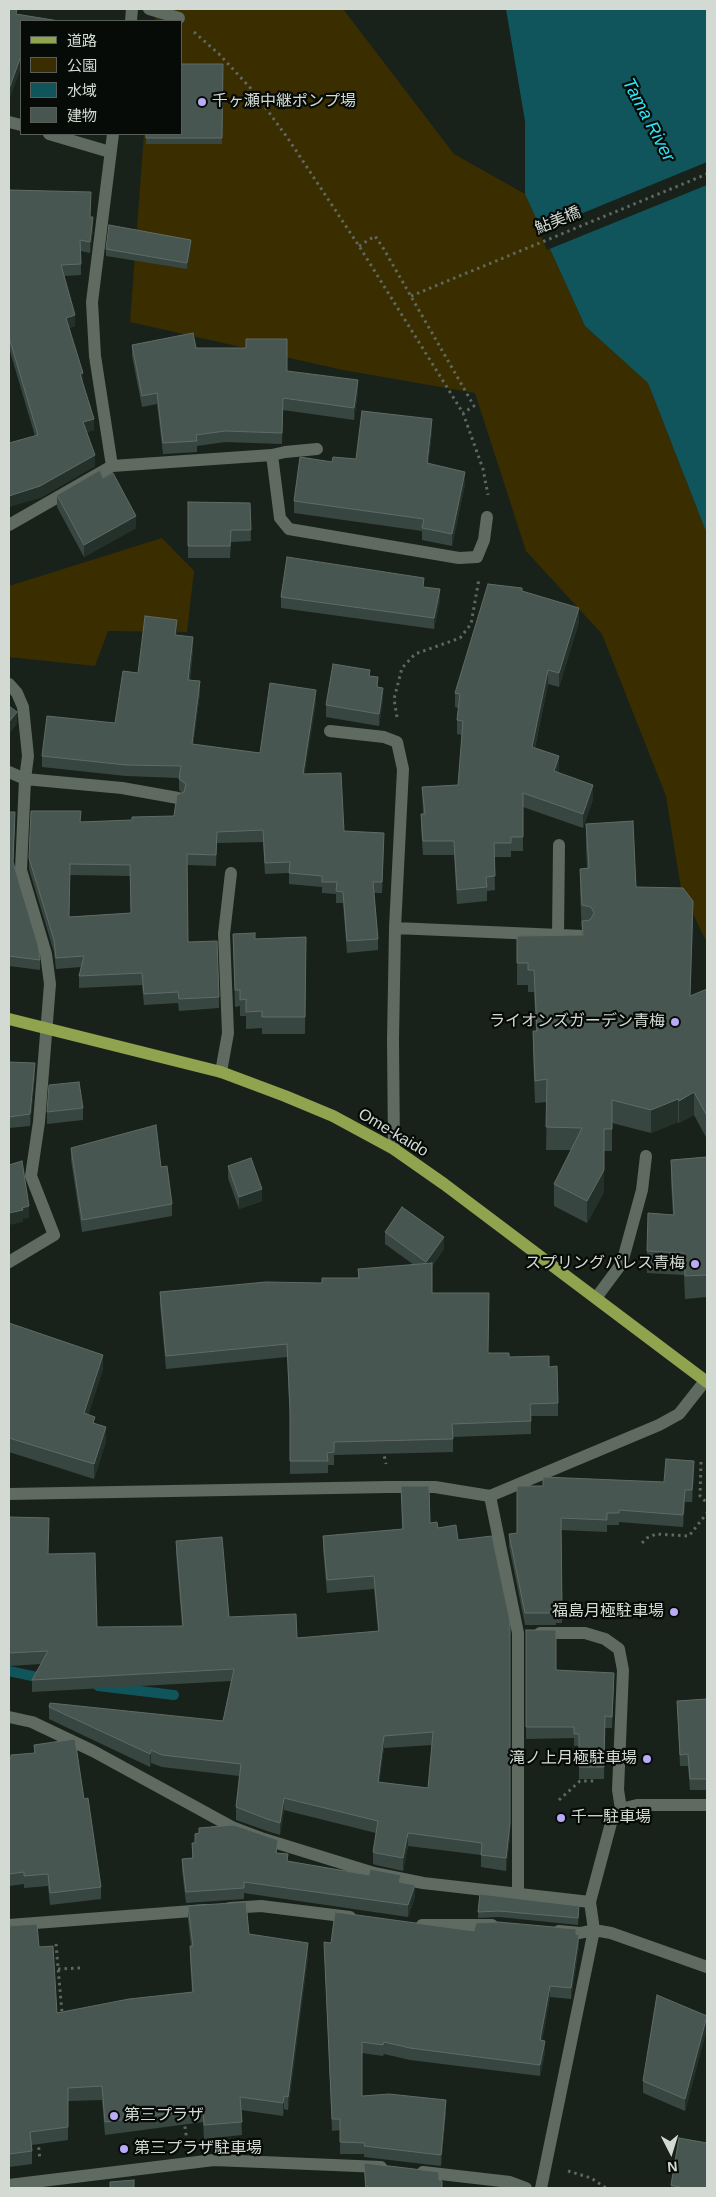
<!DOCTYPE html>
<html>
<head>
<meta charset="utf-8">
<style>
	body { margin:0 }
	#map { position:relative; width:716px; height:2197px; overflow:hidden; background:#19221a; font-family:Arial,"Noto Sans JP",sans-serif }
	canvas { display:block }
	.frame { position:absolute; inset:0; border:10px solid #d3dad4; pointer-events:none }
	.legend { position:absolute; left:20px; top:20px; width:162px; height:115px; box-sizing:border-box; background:#070b07; border:1px solid #595e59; margin:0; padding:6px 9px; list-style:none; font-size:15px; color:#d3dad4 }
	.legend li { display:flex; align-items:center; gap:10px; height:25px }
	.legend b { width:25px; border:1px solid #595e59 }
	.north { position:absolute; left:646px; top:2127px; width:50px; height:50px; -webkit-text-stroke:4px #070b07; paint-order:stroke; rotate:175deg; font-size:14px; font-weight:700; line-height:20px; text-align:center; color:#d3dad4 }
	.north::after { content:''; display:block; margin:auto; width:18px; height:22px; background:#d3dad4; clip-path:polygon(50% 0,100% 100%,50% 72%,0 100%) }
</style>
</head>
<body>
<div id="map">
<canvas width="716" height="2197"></canvas>
<div class="frame"></div>
<ul class="legend">
<li><b style="height:6px;background:#90a34e"></b>道路</li>
<li><b style="height:14px;background:#3a2d00"></b>公園</li>
<li><b style="height:14px;background:#11555c"></b>水域</li>
<li><b style="height:14px;background:#485652"></b>建物</li>
</ul>
<div class="north">N</div>
</div>
<script>
const c = document.querySelector('canvas').getContext('2d');
c.lineJoin = 'round';
function fillPath(path, color) { c.fillStyle = color; c.fill(path, 'evenodd'); }
const toPath = rows => new Path2D(rows.map(r => 'M' + r).join(''));
function strokePath(path, color, width, dash) { c.strokeStyle = color; c.lineWidth = width; c.lineCap = dash ? 'butt' : 'round'; c.setLineDash(dash || []); c.stroke(path); }
function write(font, color, halo, rows, align = 'center') {
  c.font = font + ' Arial,"Noto Sans JP",sans-serif'; c.lineWidth = 4.5; c.setLineDash([]); c.textBaseline = 'middle'; c.strokeStyle = halo; c.fillStyle = color; for (const [text, x, y, turn = 0] of rows) {
    c.save(); c.translate(x, y); c.rotate((+turn || 0) * Math.PI / 180); c.textAlign = isNaN(turn) ? turn : align; if (halo) c.strokeText(text, 0, 0); c.fillText(text, 0, 0); c.restore();
  }
}
fillPath(toPath([
	[156,9,343,9,454,154,525,194,585,326,648,383,707,534,707,943,681,889,666,796,602,634,526,551,475,393,343,370,130,322,144,134,181,134,181,21,155,21],
	[162,538,194,571,187,632,108,631,95,666,9,657,9,586]
]), '#3a2d00');
fillPath(toPath([
	[506,9,707,9,707,534,648,383,585,326,525,194,525,121]
]), '#11555c');
fillPath(toPath([
	[707,162,707,185,547,250,539,231]
]), '#19221a');
strokePath(toPath([
	[9,1671,46,1679],
	[98,1686,174,1695]
]), '#11555c', 10);
strokePath(toPath([
	[194,32,219,54,255,93,289,140,359,246,463,413,483,469,488,495],
	[359,246,375,236,382,246,474,406,463,413],
	[411,296,707,174],
	[397,717,394,699,402,668,415,654,460,638,471,624,479,579],
	[383,1450,386,1464],
	[701,1462,700,1496,707,1503],
	[642,1543,647,1538,656,1534,689,1536,707,1513],
	[559,1800,580,1781,596,1781],
	[56,1944,62,2013],
	[58,1969,80,1968],
	[184,2120,187,2141],
	[38,2141,40,2160],
	[568,2171,591,2178,606,2188]
]), '#5f6860', 3, [2.5, 4]);
strokePath(toPath([
	[149,9,179,18],
	[131,21,132,9],
	[9,122,21,125],
	[49,134,110,152],
	[272,455,285,452,317,449],
	[112,466,95,356,92,302,113,134],
	[9,525,112,466,272,455,280,518,289,529,459,558,477,557,484,540,487,517],
	[9,684,17,693,23,707,28,756,25,779,21,870,46,954,50,984,39,1122,31,1176,54,1235,9,1262],
	[330,731,384,737,397,742,403,769,395,928,393,1040,394,1149],
	[9,772,25,779,122,788,178,798],
	[395,928,583,936],
	[558,935,559,845],
	[221,1072,228,1033,224,934,231,873],
	[596,1298,622,1263,642,1190,646,1156],
	[490,1496,518,1633,518,1895],
	[540,1633,585,1633,605,1639,619,1649,623,1670,618,1790,621,1809,611,1823,590,1902],
	[621,1809,637,1805,707,1805]
]), '#5f6a60', 12);
strokePath(toPath([
	[9,1494,388,1487,435,1487,490,1496,659,1425,679,1414,705,1381],
	[9,1717,32,1722,93,1751,232,1827,264,1839,374,1873,423,1883,590,1902,594,1930,541,2188],
	[230,1908,261,1906,350,1917],
	[9,1925,205,1910],
	[422,1925,492,1925],
	[559,1931,580,1933,594,1930,611,1933,707,1967],
	[423,2172,510,2182,526,2188],
	[9,2185,214,2160,381,2167]
]), '#5f6a60', 12);
strokePath(toPath([
	[9,1019,221,1072,285,1096,333,1116,394,1149,444,1184,707,1382]
]), '#90a34e', 12);
fillPath(toPath([
	[223,64,222,144,146,144,146,134],
	[9,190,90,217,93,229,90,253,81,251,81,275,64,276,75,326,69,328,94,430,87,432,95,466,40,498,35,436,9,348],
	[191,246,187,269,106,256,106,249],
	[132,345,196,348,287,371,358,392,354,420,283,410,282,444,225,442,197,446,197,452,163,454,157,404,142,407,132,356],
	[432,431,428,464,465,484,452,546,422,540,422,531,294,513,294,501,332,462,356,459],
	[103,478,136,528,84,557,57,507,57,495],
	[188,502,250,503,251,541,231,542,230,558,188,558],
	[424,587,440,600,434,629,281,608,281,597],
	[522,591,579,622,559,687,548,684,535,748,559,770,558,772,593,799,583,828,523,807,523,851,511,851,511,857,494,857,495,890,487,891,487,901,457,904,454,855,423,855,421,828,421,814,423,814,422,787,458,785,462,735,457,734,457,720,458,708,455,707,455,693],
	[177,631,176,635,193,649,190,680,200,693,193,744,260,753,316,702,304,774,344,831,384,844,382,893,374,893,378,939,378,950,347,953,343,903,336,903,336,894,322,893,322,887,289,884,289,873,265,874,263,842,217,843,216,866,187,865,188,942,219,997,219,1008,179,1011,178,1003,144,1005,142,985,79,988,79,976,81,967,56,969,54,952,29,869,29,858,80,822,132,820,174,816,182,793,179,790,179,778,126,776,42,767,42,756,115,723,138,673],
	[70,875,130,876,131,913,69,917],
	[370,676,378,688,383,700,379,726,326,717,326,705],
	[9,812,15,822,13,863,40,960,40,970,9,966],
	[586,824,636,887,693,923,690,996,707,990,707,1139,694,1115,679,1123,678,1122,651,1133,612,1123,612,1151,604,1151,604,1192,587,1223,554,1206,554,1184,571,1150,546,1150,547,1102,535,1103,533,1053,533,1031,536,1031,534,992,528,992,528,985,517,985,517,936,582,935,580,891,580,869,587,868,586,847],
	[233,934,255,939,306,937,305,1034,262,1034,262,1028,246,1029,246,1016,240,1016,240,1006,235,1007],
	[9,1062,35,1075,30,1126,9,1128],
	[83,1108,83,1120,47,1124,47,1112],
	[71,1148,161,1167,172,1204,172,1216,82,1232,71,1160],
	[707,1157,707,1297,685,1299,684,1275,647,1273,647,1251,673,1215,671,1182,671,1160],
	[228,1166,262,1201,239,1209,228,1178],
	[385,1232,444,1249,432,1266,432,1293,488,1353,509,1357,549,1367,558,1403,558,1416,531,1416,531,1434,453,1437,453,1452,334,1455,334,1465,328,1465,328,1473,290,1474,290,1421,287,1357,166,1369,160,1305,160,1292,322,1283,358,1278,358,1269,414,1265,385,1244],
	[9,1323,103,1369,88,1415,95,1424,106,1441,94,1479,9,1452],
	[694,1473,692,1502,685,1502,683,1527,619,1522,619,1525,607,1525,607,1532,561,1530,562,1623,556,1623,556,1625,525,1625,509,1546,509,1534,517,1533,543,1486,664,1482],
	[401,1486,430,1523,458,1540,510,1836,506,1871,481,1867,481,1855,408,1846,403,1871,376,1865,373,1864,373,1852,376,1833,284,1810,280,1835,267,1831,236,1820,236,1807,239,1776,162,1767,151,1763,150,1767,49,1719,49,1707,223,1721,231,1681,32,1692,32,1680,41,1664,9,1666,9,1517,49,1554,97,1627,182,1626,176,1553,176,1541,229,1617,297,1638,378,1631,374,1589,327,1593,323,1549,323,1536,402,1529],
	[432,1745,428,1788,379,1782,384,1748],
	[526,1630,556,1670,614,1685,612,1728,605,1728,604,1779,579,1779,579,1746,574,1746,574,1738,526,1739],
	[707,1699,707,1790,690,1790,688,1766,680,1766,677,1701],
	[34,1745,84,1799,101,1887,101,1899,50,1905,48,1886,24,1888,24,1884,9,1886,9,1758,34,1753],
	[199,1828,278,1853,288,1861,401,1882,415,1897,408,1917,244,1893,244,1899,186,1903,182,1870,182,1859,192,1858,192,1843,195,1843,195,1834,199,1833],
	[480,1894,579,1912,578,1925,499,1917,478,1918,478,1912],
	[188,1906,249,1934,308,1956,288,2110,284,2109,283,2116,241,2110,242,2135,204,2139,203,2122,105,2135,102,2100,68,2101,68,2140,32,2145,32,2164,9,2167,9,1926,39,1947,57,2013,192,1992,190,1960,190,1946,191,1946,188,1920],
	[474,1931,576,1934,579,1946,571,1999,550,1997,542,2041,545,2053,540,2076,410,2060,384,2054,383,2056,362,2053,362,2096,446,2111,441,2166,364,2157,364,2154,340,2154,340,2130,332,2131,324,1942,331,1943],
	[707,2028,685,2111,643,2093,643,2081],
	[364,2163,439,2180,442,2188,365,2188],
	[671,2185,707,2188,671,2188]
]), '#384642');
fillPath(toPath([
	[21,56,21,68,9,101,9,89],
	[93,217,93,229,90,253,90,242],
	[191,240,191,246,187,269,187,263],
	[75,315,75,326,66,329,66,318],
	[83,373,83,384,80,374],
	[358,380,358,392,354,420,354,408],
	[94,419,94,430,83,433,83,422],
	[432,419,432,431,427,475,427,463],
	[95,455,95,466,40,498,9,507,9,496],
	[465,472,465,484,452,546,452,534],
	[136,516,136,528,84,557,84,545],
	[440,589,440,600,434,629,434,618],
	[579,608,579,622,559,687,559,673],
	[177,620,177,631,175,647,175,635],
	[193,637,193,649,188,691,188,680],
	[548,670,548,684,532,761,532,747],
	[200,681,200,693,192,755,192,744],
	[383,688,383,700,379,726,379,714],
	[316,690,316,702,303,786,303,774],
	[17,712,17,724,9,734,9,722],
	[559,756,559,770,554,785,554,771],
	[593,785,593,799,583,828,583,814],
	[384,833,384,844,382,893,382,882],
	[693,901,693,923,690,1019,690,996],
	[35,1063,35,1075,30,1126,30,1114],
	[694,1092,694,1115,679,1123,679,1101],
	[678,1099,678,1122,651,1133,651,1110],
	[604,1170,604,1192,587,1223,587,1201],
	[262,1189,262,1201,239,1209,239,1197],
	[29,1206,29,1218,23,1219,23,1222,9,1225,9,1213,22,1208],
	[444,1237,444,1249,426,1274,426,1262],
	[103,1355,103,1369,84,1428,84,1413],
	[106,1427,106,1441,94,1479,94,1464],
	[694,1461,694,1473,692,1502,692,1490],
	[685,1490,685,1502,683,1527,683,1515],
	[384,1736,384,1748,378,1794,378,1782],
	[151,1750,151,1763,150,1767,150,1754],
	[284,1798,284,1810,280,1835,280,1823],
	[510,1824,510,1836,506,1871,506,1858],
	[408,1833,408,1846,403,1871,403,1858],
	[415,1885,415,1897,408,1917,408,1905],
	[579,1935,579,1946,571,1999,571,1988],
	[308,1943,308,1956,288,2110,288,2097],
	[550,1986,550,1997,540,2052,540,2040],
	[707,2016,707,2028,685,2111,685,2099],
	[545,2041,545,2053,540,2076,540,2065],
	[284,2096,284,2109,283,2116,283,2103],
	[446,2100,446,2111,441,2166,441,2155]
]), '#24312b');
const building = toPath([
	[9,9,17,9,16,14,59,21,21,21,21,56,9,89,9,9],
	[181,64,223,64,222,138,146,138,146,134,181,134,181,64],
	[9,190,91,192,90,217,93,217,90,242,80,240,81,264,61,265,75,315,66,318,83,373,80,374,94,419,83,422,95,455,40,486,9,496,9,443,38,435,9,337,9,190],
	[109,225,191,240,187,263,106,249,109,225],
	[193,333,196,348,246,348,246,339,287,339,287,371,358,380,354,408,283,398,282,433,225,431,196,435,197,441,163,443,157,393,142,396,132,345,193,333],
	[362,411,432,419,427,463,465,472,452,534,422,528,424,519,294,501,300,457,332,462,333,457,356,459,362,411],
	[100,470,103,478,113,473,136,516,84,545,57,495,100,470],
	[188,502,250,503,251,530,231,530,230,546,188,546,188,502],
	[287,557,424,578,423,587,440,589,434,618,281,597,287,557],
	[488,584,522,588,522,591,579,608,559,673,548,670,532,747,559,756,554,771,593,785,583,814,523,793,523,837,511,837,511,843,494,843,495,876,486,877,487,887,457,890,454,841,423,841,421,814,425,814,422,787,458,785,463,721,457,720,460,694,455,693,488,584],
	[145,616,177,620,175,635,193,637,188,680,200,681,192,744,260,753,270,683,316,690,303,774,341,773,344,831,384,833,382,882,373,882,378,939,347,941,343,892,336,891,337,882,322,882,322,876,289,873,290,862,265,863,263,830,217,832,216,855,187,854,188,942,217,941,219,997,179,999,178,992,144,994,142,973,79,976,84,956,56,958,54,940,29,858,31,811,81,811,80,822,132,820,132,817,174,816,177,795,184,792,186,784,179,779,181,766,126,765,42,756,47,716,115,723,123,671,138,673,145,616],
	[70,864,130,865,131,913,69,917,70,864],
	[333,664,370,670,369,676,378,677,377,687,383,688,379,714,326,705,333,664],
	[9,706,17,712,9,722,9,706],
	[9,812,15,812,13,862,38,945,40,960,9,956,9,812],
	[633,821,636,887,683,888,693,901,690,996,707,989,707,1116,694,1092,679,1101,678,1099,651,1110,612,1100,612,1129,604,1129,604,1170,587,1201,554,1184,582,1128,546,1127,547,1079,535,1081,533,1031,537,1031,534,970,528,970,528,963,517,963,517,936,583,935,582,921,590,920,594,913,591,907,582,905,580,869,589,868,586,824,633,821],
	[255,933,255,939,306,937,305,1017,262,1017,262,1011,246,1012,246,999,240,1000,240,990,235,990,233,934,255,933],
	[9,1062,35,1063,30,1114,9,1117,9,1062],
	[79,1082,83,1108,47,1112,49,1085,79,1082],
	[156,1125,161,1167,167,1166,172,1204,82,1220,71,1148,156,1125],
	[707,1157,707,1275,685,1276,684,1253,647,1251,648,1213,674,1215,671,1160,707,1157],
	[251,1158,262,1189,239,1197,228,1166,251,1158],
	[22,1161,29,1206,22,1208,23,1210,9,1213,9,1165,22,1161],
	[402,1207,444,1237,426,1262,385,1232,402,1207],
	[432,1263,432,1293,489,1293,488,1353,509,1353,509,1357,549,1356,549,1367,557,1366,558,1403,530,1404,531,1421,452,1424,453,1439,334,1442,334,1452,327,1453,328,1461,290,1461,290,1410,287,1344,166,1356,160,1292,266,1282,322,1283,322,1278,359,1278,358,1269,432,1263],
	[9,1323,103,1355,84,1413,95,1417,93,1423,106,1427,94,1464,9,1438,9,1323],
	[666,1459,694,1461,692,1490,685,1490,683,1515,619,1510,619,1513,607,1513,607,1520,561,1518,562,1611,556,1611,556,1613,525,1613,509,1534,517,1533,517,1486,543,1486,543,1477,664,1482,666,1459],
	[401,1486,429,1486,430,1523,437,1522,438,1528,456,1525,458,1540,492,1536,510,1621,510,1824,506,1858,481,1855,482,1843,408,1833,403,1858,376,1853,373,1852,378,1821,284,1798,280,1823,267,1819,236,1807,241,1764,162,1755,151,1750,150,1754,49,1707,50,1703,223,1721,234,1669,32,1680,48,1651,9,1653,9,1517,49,1518,48,1554,95,1553,97,1627,183,1626,176,1541,222,1537,229,1617,296,1614,297,1638,379,1631,374,1576,327,1580,323,1536,403,1529,401,1486],
	[433,1732,428,1788,378,1782,384,1736,433,1732],
	[526,1630,556,1630,556,1670,614,1673,612,1717,605,1716,604,1767,579,1767,579,1734,574,1734,574,1727,526,1727,526,1630],
	[707,1699,707,1779,690,1779,688,1754,680,1755,677,1701,707,1699],
	[75,1739,84,1799,88,1798,101,1887,50,1893,48,1874,24,1876,24,1872,9,1874,9,1758,11,1758,11,1755,35,1753,34,1745,75,1739],
	[234,1825,278,1840,276,1853,288,1854,287,1861,369,1875,370,1869,401,1875,399,1882,415,1885,408,1905,244,1882,244,1888,186,1892,182,1859,193,1858,192,1843,195,1843,195,1834,199,1833,199,1828,234,1825],
	[480,1894,579,1906,578,1918,499,1911,478,1912,480,1894],
	[246,1902,249,1934,308,1943,288,2097,284,2096,283,2103,240,2097,242,2122,204,2125,203,2109,105,2122,102,2086,68,2088,68,2127,30,2132,32,2151,9,2154,9,1926,37,1924,39,1947,53,1946,57,2013,129,1999,193,1992,190,1946,193,1946,188,1906,246,1902],
	[335,1912,474,1931,476,1923,498,1922,576,1929,576,1934,579,1935,571,1988,550,1986,540,2040,545,2041,540,2065,410,2048,384,2042,383,2045,362,2042,362,2096,389,2094,446,2100,441,2155,364,2146,365,2143,340,2142,340,2119,332,2119,324,1942,331,1943,335,1912],
	[657,1995,707,2016,685,2099,643,2081,657,1995],
	[679,2138,707,2143,707,2188,683,2188,671,2185,679,2138],
	[364,2163,439,2172,439,2180,442,2181,442,2188,366,2188,364,2163],
	[134,2180,134,2188,110,2188,110,2182,134,2180]
]);
fillPath(building, '#485652');
strokePath(building, '#5e6b66', 1);
for (const [x, y, r, color] of [
	[202,102,5,"#b9abf7"],
	[675,1022,5,"#b9abf7"],
	[695,1264,5,"#b9abf7"],
	[674,1612,5,"#b9abf7"],
	[647,1759,5,"#b9abf7"],
	[561,1818,5,"#b9abf7"],
	[114,2116,5,"#b9abf7"],
	[124,2149,5,"#b9abf7"]
]) { const dot = new Path2D(); dot.arc(x, y, r, 0, 2 * Math.PI); c.fillStyle = color; c.fill(dot); strokePath(dot, '#070b07', 2); }
write('16px', '#d3dad4', '#070b07', [
	["千ヶ瀬中継ポンプ場",212,102],
	["ライオンズガーデン青梅",665,1022,"right"],
	["スプリングパレス青梅",685,1264,"right"],
	["福島月極駐車場",664,1612,"right"],
	["滝ノ上月極駐車場",637,1759,"right"],
	["千一駐車場",571,1818],
	["第三プラザ",124,2116],
	["第三プラザ駐車場",134,2149]
], 'left');
write('16px', '#d3dad4', '#070b07', [
	["鮎美橋",558,221,-22],
	["Ome-kaido",393,1133,31]
]);
write('italic 18px', '#2ce4f7', '#070b07', [
	["Tama River",648,120,62]
]);
</script>
</body>
</html>
